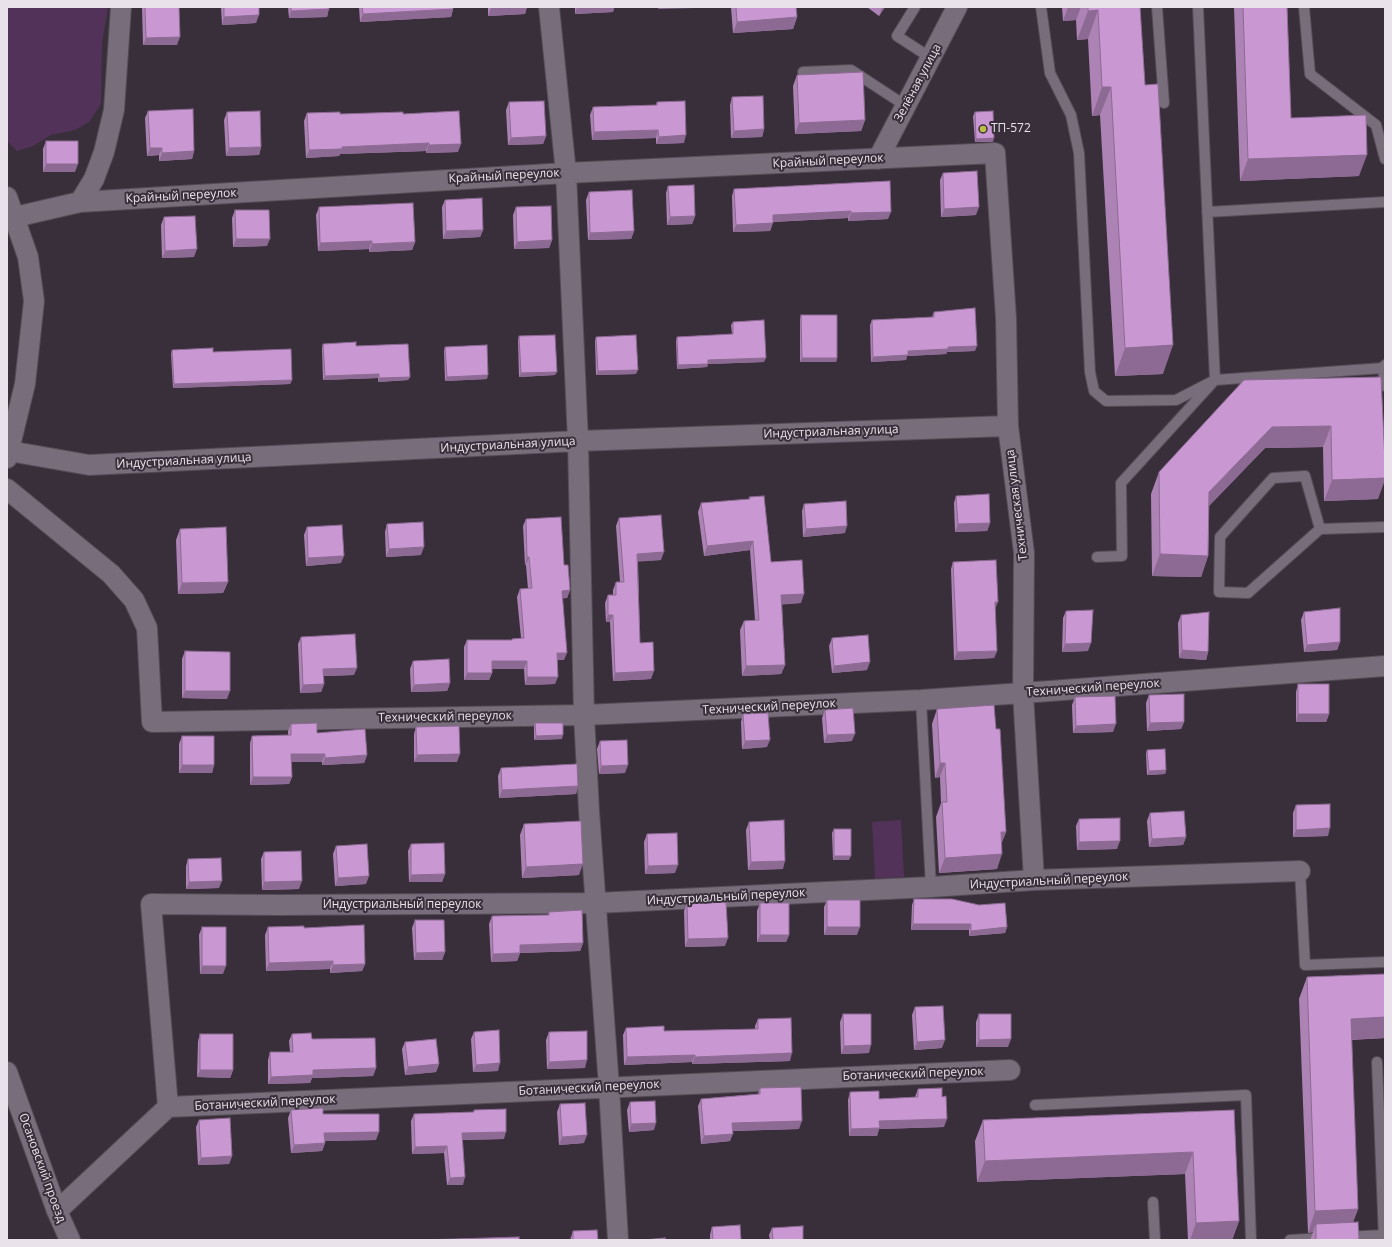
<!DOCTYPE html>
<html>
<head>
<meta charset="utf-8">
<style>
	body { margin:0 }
	#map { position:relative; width:1392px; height:1247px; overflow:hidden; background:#392f3b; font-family:"Open Sans",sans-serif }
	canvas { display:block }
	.frame { position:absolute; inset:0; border:8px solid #e9e2ea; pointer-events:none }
</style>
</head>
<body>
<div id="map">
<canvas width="1392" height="1247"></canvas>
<div class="frame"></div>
</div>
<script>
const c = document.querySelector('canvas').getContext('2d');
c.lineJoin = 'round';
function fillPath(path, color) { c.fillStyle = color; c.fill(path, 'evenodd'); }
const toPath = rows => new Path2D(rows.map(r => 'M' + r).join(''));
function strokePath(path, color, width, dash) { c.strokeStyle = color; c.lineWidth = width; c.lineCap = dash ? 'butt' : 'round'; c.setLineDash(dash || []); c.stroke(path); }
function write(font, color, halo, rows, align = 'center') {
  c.font = font + ' "Open Sans",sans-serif'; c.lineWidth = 4; c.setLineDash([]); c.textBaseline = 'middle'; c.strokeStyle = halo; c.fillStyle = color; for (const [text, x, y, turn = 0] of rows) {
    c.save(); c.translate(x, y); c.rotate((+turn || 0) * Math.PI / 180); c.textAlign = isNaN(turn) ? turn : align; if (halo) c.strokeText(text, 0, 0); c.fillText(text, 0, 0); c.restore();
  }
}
fillPath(toPath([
	[7,7,108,7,102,43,101,104,89,122,75,130,51,135,33,146,17,151,7,141],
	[901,820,904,877,875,879,872,822]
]), '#523259');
const lane = toPath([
	[915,7,897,36,931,58],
	[1041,7,1050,73,1071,115,1079,153,1090,372,1094,391,1106,401,1176,400,1215,380,1383,368],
	[1157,7,1164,103],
	[1304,7,1310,74,1376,125,1385,159],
	[803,72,851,70,906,106],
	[1207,212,1385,202],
	[1385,365,1383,368,1385,386],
	[1320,529,1305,476,1273,478,1220,537,1219,592,1248,593,1320,529,1385,527],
	[1097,557,1122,556,1121,483,1215,380,1198,7],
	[921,700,931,887],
	[1300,871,1305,965,1385,962],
	[1377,1062,1384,1240],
	[1035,1105,1246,1095,1251,1240],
	[1153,1202,1155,1240],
	[1345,1237,1383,1235],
	[1290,1240,1324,1238]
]);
const street = toPath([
	[549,7,566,173,578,441,584,715,589,811,609,1087,618,1240],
	[878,159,957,7],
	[7,197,28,257,34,301,25,384,7,458],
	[80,202,94,179,104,152,114,110,121,7],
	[15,217,80,202,566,173,995,153,1006,318,1008,426,1024,553,1023,693,1034,880],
	[9,451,89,465,578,441,1008,426],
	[7,489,111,574,134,600,147,628,152,722,584,715,921,700,1023,693,1385,666],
	[7,1072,57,1211,70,1240],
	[168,1107,1010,1070],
	[57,1211,168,1107,151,904,278,905,596,903,931,887,1034,880,1300,871]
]);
strokePath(lane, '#544c56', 12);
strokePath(street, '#544c56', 22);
strokePath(lane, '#786d7a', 10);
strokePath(street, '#786d7a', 20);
fillPath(toPath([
	[142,7,179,7,177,45,143,45],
	[221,7,259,7,256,23,222,25],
	[288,7,329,7,327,17,289,18],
	[359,7,453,7,453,9,451,17,360,22],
	[488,7,527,7,525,14,488,16],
	[575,7,614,7,613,12,575,14],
	[731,7,796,7,797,17,793,29,733,33],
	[867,7,885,7,879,16],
	[1062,7,1140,7,1163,374,1115,376,1100,115,1092,116,1088,39,1077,40,1076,20,1063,21],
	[1234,7,1287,7,1291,118,1359,176,1240,181],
	[797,75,865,120,861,131,795,134,793,86],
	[732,97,764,129,762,137,731,138,730,105],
	[509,102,546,136,543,144,508,145,506,110],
	[657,102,684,143,656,144,656,138,592,140,590,115,593,107,656,105],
	[148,111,194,151,192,159,159,161,159,155,147,156,145,118],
	[227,112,261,147,259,155,226,156,224,120],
	[975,112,993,142,975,142,973,116],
	[307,113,340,114,403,114,458,152,426,153,426,151,340,154,339,156,306,158,304,121],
	[46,141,75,172,43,172,43,149],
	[943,173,976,215,941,217,940,180],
	[890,181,888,219,848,221,848,218,773,222,770,231,733,232,732,196,734,189],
	[668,186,695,216,692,224,667,225,666,193],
	[589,192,634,231,631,239,588,240,586,200],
	[445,200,483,230,480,237,443,239,442,207],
	[319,207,415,242,412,250,369,252,369,249,318,251,316,215],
	[516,207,552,240,549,248,514,249,513,215],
	[235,210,267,246,233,247,232,218],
	[164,217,194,257,162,258,161,225],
	[934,312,975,351,947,352,946,354,907,356,906,360,871,362,870,325,872,320,932,317],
	[801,315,837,358,836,362,800,362,800,319],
	[733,322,764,362,708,364,707,367,677,369,676,341,677,337,732,334,731,325],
	[519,336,555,375,519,377,518,340],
	[596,337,636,374,596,375,595,341],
	[323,344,410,377,408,380,378,382,378,378,323,380,322,348],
	[445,347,487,379,445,381,444,351],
	[172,350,213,352,292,380,290,384,173,388,171,354],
	[1381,377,1378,499,1324,501,1323,447,1265,448,1209,506,1208,556,1201,577,1152,576,1151,494,1159,472],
	[956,496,990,523,987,531,955,532,954,503],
	[749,497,771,562,801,603,782,604,785,665,781,674,742,676,740,630,744,621,755,620,750,550,704,556,698,512,701,503,749,499],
	[804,504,845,533,803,537,802,511],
	[619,518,661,560,638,561,640,643,651,679,613,681,610,622,606,622,605,603,608,595,613,595,613,590,616,582,620,582,616,526],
	[526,519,564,565,570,590,567,598,562,598,564,660,557,660,555,684,525,685,524,669,492,669,492,673,489,680,464,680,464,647,467,640,512,640,512,639,521,638,517,597,520,589,528,589,526,565,525,565,523,526],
	[387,524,421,555,386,557,385,532],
	[307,527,341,563,306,566,304,535],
	[180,529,228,582,223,593,178,594,176,540],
	[953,562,997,651,994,658,954,660,951,569],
	[1066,611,1088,651,1062,652,1063,618],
	[1304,612,1340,642,1337,650,1304,652,1301,620],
	[1181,615,1208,652,1206,660,1179,658,1178,623],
	[301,637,354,675,324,676,324,684,321,692,300,693,298,644],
	[832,638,867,670,832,673,829,646],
	[185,651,227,699,182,698,182,659],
	[413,661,450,683,447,691,411,692,410,669],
	[1298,684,1329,714,1326,722,1296,722,1296,692],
	[1149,695,1184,722,1181,729,1147,731,1146,703],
	[1075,697,1113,732,1073,733,1072,705],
	[937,709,996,729,1006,832,1002,842,997,869,939,873,936,817,941,803,940,777,935,778,932,724],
	[825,710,852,741,824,743,822,718],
	[743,714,767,747,742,749,741,722],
	[535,723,562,739,534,740,534,727],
	[291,724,317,733,367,755,364,763,322,765,322,762,291,762,292,777,289,784,250,785,250,743,252,736,288,735,288,731],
	[416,727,457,762,414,762,414,734],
	[182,736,214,765,212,773,179,773,179,744],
	[600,741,625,773,599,774,597,749],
	[1147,750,1166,770,1165,774,1147,775,1146,754],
	[501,768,578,786,576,794,499,798,498,776],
	[1296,805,1328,836,1293,837,1293,813],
	[1150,813,1186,837,1183,845,1149,847,1147,821],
	[1079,819,1117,849,1077,850,1076,826],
	[749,822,783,869,748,870,746,830],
	[524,824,579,875,522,878,520,835],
	[834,829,849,860,833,860,832,833],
	[647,834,675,873,645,874,644,842],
	[411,844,445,874,442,882,409,882,408,851],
	[336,846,366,884,335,886,333,854],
	[264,852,299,889,262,890,261,859],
	[188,859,219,888,186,889,186,866],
	[914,899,1007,927,1005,933,969,936,969,930,911,930,912,905],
	[827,900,857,935,824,935,824,907],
	[760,903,789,935,786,942,757,942,757,911],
	[687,904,725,946,685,947,684,911],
	[549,912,583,943,580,951,520,953,517,961,491,962,489,924,492,916,548,915],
	[415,920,445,952,442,960,414,960,412,928],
	[202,927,223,974,200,974,199,935],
	[268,927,304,928,365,964,362,971,330,973,330,969,266,971,265,935],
	[1385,974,1385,1038,1351,1040,1358,1209,1353,1222,1359,1240,1310,1240,1313,1232,1308,1233,1299,999,1307,977],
	[915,1007,942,1048,914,1050,912,1015],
	[843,1014,869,1053,841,1054,840,1022],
	[979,1014,1008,1047,976,1047,976,1022],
	[758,1019,790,1061,692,1064,692,1062,624,1065,623,1035,626,1028,664,1031,755,1029,755,1026],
	[474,1032,498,1071,473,1072,471,1039],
	[549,1032,585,1068,547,1069,546,1040],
	[200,1034,233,1070,230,1078,197,1077,198,1041],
	[292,1034,312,1039,376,1068,373,1076,312,1078,310,1083,268,1084,268,1060,270,1052,290,1052,289,1041],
	[405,1042,439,1064,436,1072,405,1075,402,1049],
	[760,1088,799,1129,732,1131,730,1141,701,1144,698,1106,701,1099,758,1094],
	[918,1089,942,1097,944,1127,879,1129,877,1136,849,1136,848,1100,850,1092,879,1099,915,1097],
	[630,1102,654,1130,629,1132,627,1110],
	[560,1104,584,1143,559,1145,557,1112],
	[291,1110,323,1114,376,1140,325,1141,325,1143,322,1151,291,1153,288,1118],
	[474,1110,504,1139,462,1140,463,1185,447,1185,444,1153,412,1154,411,1121,414,1114,473,1112],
	[1234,1110,1239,1221,1232,1240,1188,1240,1185,1174,977,1182,975,1141,983,1120],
	[199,1120,232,1156,229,1164,198,1165,196,1127],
	[712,1227,741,1240,710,1240,710,1235],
	[772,1228,803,1240,770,1240,769,1235],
	[573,1231,598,1240,570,1240]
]), '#ad83b5');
fillPath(toPath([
	[518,7,527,7,525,14,488,16,491,8],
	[577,7,614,7,613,12,575,14],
	[659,7,695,7,695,8,658,9],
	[882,7,885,7,879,16],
	[1068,7,1081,7,1076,20,1063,21],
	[329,9,327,17,289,18,291,11],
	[453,9,451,17,360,22,363,14],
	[1098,10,1088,39,1077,40,1088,11],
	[259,15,256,23,222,25,224,17],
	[797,17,793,29,733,33,737,22],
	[180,37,177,45,143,45,146,38],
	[1102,87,1111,87,1100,115,1092,116],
	[865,120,861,131,795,134,799,123],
	[764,129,762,137,731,138,734,131],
	[658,130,656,138,592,140,594,132],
	[686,135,684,143,656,144,659,137],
	[546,136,543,144,508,145,511,138],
	[994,138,993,142,975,142,976,139],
	[429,143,426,151,340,154,339,156,306,158,309,150,342,147],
	[461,144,458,152,426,153,429,145],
	[261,147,259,155,226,156,229,148],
	[150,148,162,148,159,155,147,156],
	[194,151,192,159,159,161,162,153],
	[1367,155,1359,176,1240,181,1248,159],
	[46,164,78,164,75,172,43,172],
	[979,207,976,215,941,217,944,209],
	[851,211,848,218,770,222,773,215],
	[891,212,888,219,848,221,851,213],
	[695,216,692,224,667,225,670,217],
	[773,223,770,231,733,232,736,225],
	[483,230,480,237,443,239,446,231],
	[634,231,631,239,588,240,590,233],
	[236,239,270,239,267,246,233,247],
	[552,240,549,248,514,249,517,242],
	[372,241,369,249,318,251,320,243],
	[415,242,412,250,369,252,372,244],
	[197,249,194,257,162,258,165,251],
	[1173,345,1163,374,1115,376,1125,348],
	[977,346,975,351,947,352,946,354,907,356,906,360,871,362,873,357,908,351,948,347],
	[766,358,764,362,708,364,707,367,677,369,678,365,708,360],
	[802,358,837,358,836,362,800,362],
	[638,370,636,374,596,375,598,371],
	[557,372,555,375,519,377,521,373],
	[379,374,378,378,323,380,325,376],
	[488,375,487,379,445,381,447,377],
	[410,377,408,380,378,382,379,378],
	[292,380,290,384,173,388,174,384],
	[1331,426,1323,447,1265,448,1201,514,1209,492,1272,427],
	[1385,478,1385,480,1378,499,1324,501,1332,480],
	[990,523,987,531,955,532,958,524],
	[847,526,845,533,803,537,806,529],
	[753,541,750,550,704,556,707,546],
	[424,547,421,555,386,557,389,549],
	[664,552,661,560,634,562,637,554],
	[1160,554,1208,556,1201,577,1152,576],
	[344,556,341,563,306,566,308,558],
	[527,557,529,557,526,565,525,565],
	[228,582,223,593,178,594,182,583],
	[570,590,567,598,559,599,562,591],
	[804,594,801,603,778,605,781,595],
	[995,602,998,602,995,609],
	[608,615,613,615,610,622,606,622],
	[1340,642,1337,650,1304,652,1307,645],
	[1091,643,1088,651,1062,652,1065,644],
	[1182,650,1208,652,1206,660,1179,658],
	[997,651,994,658,954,660,957,652],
	[557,653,567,653,564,660,554,660],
	[492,661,527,661,524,669,489,669],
	[870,662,867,670,832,673,834,666],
	[785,665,781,674,742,676,746,666],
	[357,668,354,675,321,676,323,669],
	[654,671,651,679,613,681,615,673],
	[467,673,492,673,489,680,464,680],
	[527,677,558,677,555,684,525,685],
	[450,683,447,691,411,692,414,685],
	[324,684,321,692,300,693,303,685],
	[185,691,230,691,227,699,182,698],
	[1298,714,1329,714,1326,722,1296,722],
	[1184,722,1181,729,1147,731,1150,723],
	[1116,724,1113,732,1073,733,1076,726],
	[855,734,852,741,824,743,827,735],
	[563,735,562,739,534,740,536,736],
	[770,740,767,747,742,749,745,741],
	[291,754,325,754,322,762,288,762],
	[460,754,457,762,414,762,417,755],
	[367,755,364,763,322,765,325,758],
	[940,763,945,763,940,777,935,778],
	[182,765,214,765,212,773,179,773],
	[628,765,625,773,599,774,601,766],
	[1166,770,1165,774,1147,775,1149,771],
	[253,777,292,777,289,784,250,785],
	[578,786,576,794,499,798,502,790],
	[1330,828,1328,836,1293,837,1296,830],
	[1001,832,1006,832,1000,847],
	[1186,837,1183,845,1149,847,1152,839],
	[1120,841,1117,849,1077,850,1079,842],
	[1002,854,997,869,939,873,945,858],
	[834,856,851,856,849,860,833,860],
	[785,861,783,869,748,870,751,862],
	[583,864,579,875,522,878,526,867],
	[678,865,675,873,645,874,648,866],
	[445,874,442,882,409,882,411,875],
	[369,876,366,884,335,886,338,878],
	[222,881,219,888,186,889,189,882],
	[302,881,299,889,262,890,264,882],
	[913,924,971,924,969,930,911,930],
	[827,927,860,927,857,935,824,935],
	[1007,927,1005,933,969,936,971,931],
	[760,935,789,935,786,942,757,942],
	[728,938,725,946,685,947,688,939],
	[583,943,580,951,517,953,520,945],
	[445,952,442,960,414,960,416,953],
	[520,953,517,961,491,962,493,954],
	[333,961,330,969,266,971,269,963],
	[365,964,362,971,330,973,333,965],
	[202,966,226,966,223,974,200,974],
	[1385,1017,1385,1038,1343,1040,1351,1019],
	[1011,1039,1008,1047,976,1047,979,1040],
	[945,1040,942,1048,914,1050,917,1042],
	[871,1045,869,1053,841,1054,844,1046],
	[792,1053,790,1061,692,1064,695,1057],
	[695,1055,692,1062,624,1065,627,1057],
	[587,1060,585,1068,547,1069,549,1062],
	[500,1063,498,1071,473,1072,476,1065],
	[439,1064,436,1072,405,1075,408,1067],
	[376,1068,373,1076,312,1078,310,1083,268,1084,271,1077,313,1070],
	[200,1070,233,1070,230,1078,197,1077],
	[947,1119,944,1127,879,1129,877,1136,849,1136,851,1129,879,1121],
	[802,1121,799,1129,729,1131,732,1123],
	[656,1123,654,1130,629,1132,631,1124],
	[379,1132,376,1140,322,1141,324,1133],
	[506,1132,504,1139,459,1140,462,1133],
	[733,1134,730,1141,701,1144,704,1136],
	[587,1135,584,1143,559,1145,562,1137],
	[325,1143,322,1151,291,1153,294,1145],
	[447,1146,444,1153,412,1154,415,1147],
	[1193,1152,1185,1174,977,1182,985,1161],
	[232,1156,229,1164,198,1165,201,1158],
	[465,1177,463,1185,447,1185,450,1178],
	[1358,1209,1350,1230,1316,1224,1313,1232,1308,1233,1315,1211],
	[1239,1221,1232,1240,1190,1240,1196,1223]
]), '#8d6a93');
const building = toPath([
	[145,7,179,7,180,37,146,38,145,7],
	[224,7,259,7,259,15,224,17,224,7],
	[291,7,329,7,329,9,291,11,291,7],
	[362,7,453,7,453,9,363,14,362,7],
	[491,7,518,7,491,8,491,7],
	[736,7,796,7,797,17,737,22,736,7],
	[1088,7,1140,7,1145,85,1158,84,1173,345,1125,348,1111,87,1102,87,1098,10,1088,11,1088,7],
	[1243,7,1287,7,1291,118,1366,115,1367,155,1248,159,1243,7],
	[863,72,865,120,799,123,797,75,863,72],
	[763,96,764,129,734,131,732,97,763,96],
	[544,101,546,136,511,138,509,102,544,101],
	[685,101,686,135,659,137,658,130,594,132,593,107,657,105,657,102,685,101],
	[193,109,194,151,162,153,162,148,150,148,148,111,193,109],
	[260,111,261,147,229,148,227,112,260,111],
	[459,111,461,144,429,145,429,143,342,147,342,149,309,150,307,113,340,112,340,114,403,112,403,114,459,111],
	[993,111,994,138,976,139,975,112,993,111],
	[46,141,78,141,78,164,46,164,46,141],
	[977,171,979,207,944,209,943,173,977,171],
	[890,181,891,212,851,213,851,211,773,215,773,223,736,225,734,189,890,181],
	[694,185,695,216,670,217,668,186,694,185],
	[632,190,634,231,590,233,589,192,632,190],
	[482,198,483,230,446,231,445,200,482,198],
	[413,203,415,242,372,244,372,241,320,243,319,207,413,203],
	[551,206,552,240,517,242,516,207,551,206],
	[235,210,269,210,270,239,236,239,235,210],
	[195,216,197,249,165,251,164,217,195,216],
	[975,308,977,346,948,347,948,349,908,351,908,355,873,357,872,320,934,317,934,312,975,308],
	[801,315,837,315,837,358,802,358,801,315],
	[764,320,766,358,708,360,708,364,678,365,677,337,733,334,733,322,764,320],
	[555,335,557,372,521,373,519,336,555,335],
	[636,335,638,370,598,371,596,337,636,335],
	[356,342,356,346,408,344,410,377,379,378,379,374,325,376,323,344,356,342],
	[487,345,488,375,447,377,445,347,487,345],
	[213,348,213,352,291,349,292,380,174,384,172,350,213,348],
	[1381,377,1385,462,1385,478,1332,480,1331,426,1272,427,1209,492,1208,556,1160,554,1159,472,1244,380,1381,377],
	[989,494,990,523,958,524,956,496,989,494],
	[764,496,771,562,802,560,804,594,781,595,785,665,746,666,744,621,759,620,753,541,707,546,701,503,750,499,749,497,764,496],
	[846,501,847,526,806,529,804,504,846,501],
	[661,515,664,552,637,554,640,643,653,642,654,671,615,673,613,615,608,615,608,595,616,595,616,582,624,582,619,518,661,515],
	[561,517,564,565,568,565,570,590,562,591,567,653,557,653,558,677,527,677,527,661,492,661,492,673,467,673,467,640,512,640,512,639,524,638,520,589,532,588,529,557,527,557,526,519,561,517],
	[423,522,424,547,389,549,387,524,423,522],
	[342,525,344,556,308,558,307,527,342,525],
	[226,527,228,582,182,583,180,529,226,527],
	[996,560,998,602,995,602,997,651,957,652,953,562,996,560],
	[1340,608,1340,642,1307,645,1304,612,1340,608],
	[1093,610,1091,643,1065,644,1066,611,1093,610],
	[1209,612,1208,652,1182,650,1181,615,1209,612],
	[355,634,357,668,323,669,324,684,303,685,301,637,355,634],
	[868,635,870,662,834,666,832,638,868,635],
	[185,651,230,652,230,691,185,691,185,651],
	[449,659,450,683,414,685,413,661,449,659],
	[1298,684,1329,684,1329,714,1298,714,1298,684],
	[1184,694,1184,722,1150,723,1149,695,1184,694],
	[1115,696,1116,724,1076,726,1075,697,1115,696],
	[994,705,996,729,1000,729,1006,832,1001,832,1002,854,945,858,942,802,947,802,945,763,940,763,937,709,994,705],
	[853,708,855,734,827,735,825,710,853,708],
	[768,713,770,740,745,741,743,714,768,713],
	[317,723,317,733,365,729,367,755,325,758,325,754,291,754,292,777,253,777,252,736,291,735,291,724,317,723],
	[535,723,563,723,563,735,536,736,535,723],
	[459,726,460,754,417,755,416,727,459,726],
	[182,736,214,736,214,765,182,765,182,736],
	[627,740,628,765,601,766,600,741,627,740],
	[1165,749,1166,770,1149,771,1147,750,1165,749],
	[577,764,578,786,502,790,501,768,577,764],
	[1330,804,1330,828,1296,830,1296,805,1330,804],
	[1184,811,1186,837,1152,839,1150,813,1184,811],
	[1120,818,1120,841,1079,842,1079,819,1120,818],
	[784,820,785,861,751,862,749,822,784,820],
	[581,821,583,864,526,867,524,824,581,821],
	[834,829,851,829,851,856,834,856,834,829],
	[677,833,678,865,648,866,647,834,677,833],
	[444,843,445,874,411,875,411,844,444,843],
	[367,844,369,876,338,878,336,846,367,844],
	[301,851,302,881,264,882,264,852,301,851],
	[221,858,222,881,189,882,188,859,221,858],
	[914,899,952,899,979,905,1005,903,1007,927,971,931,971,924,913,924,914,899],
	[827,900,860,900,860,927,827,927,827,900],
	[726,902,728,938,688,939,687,904,726,902],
	[760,903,789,903,789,935,760,935,760,903],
	[582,910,583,943,520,945,520,953,493,954,492,916,549,915,549,912,582,910],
	[415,920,444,920,445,952,416,953,415,920],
	[364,925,365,964,333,965,333,961,269,963,268,927,304,926,304,928,364,925],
	[202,927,226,927,226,966,202,966,202,927],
	[1385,974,1385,1017,1351,1019,1358,1209,1315,1211,1307,977,1385,974],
	[943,1006,945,1040,917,1042,915,1007,943,1006],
	[843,1014,871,1014,871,1045,844,1046,843,1014],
	[979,1014,1011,1014,1011,1039,979,1040,979,1014],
	[791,1018,792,1053,695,1057,695,1055,627,1057,626,1028,664,1026,664,1031,758,1029,758,1019,791,1018],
	[499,1030,500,1063,476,1065,474,1032,499,1030],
	[587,1031,587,1060,549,1062,549,1032,587,1031],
	[311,1033,312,1039,375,1038,376,1068,313,1070,313,1075,271,1077,270,1052,293,1052,292,1034,311,1033],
	[200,1034,233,1034,233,1070,200,1070,200,1034],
	[436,1039,439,1064,408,1067,405,1042,436,1039],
	[801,1087,802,1121,732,1123,733,1134,704,1136,701,1099,760,1094,760,1088,801,1087],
	[942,1088,942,1097,946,1096,947,1119,879,1121,880,1128,851,1129,850,1092,879,1091,879,1099,918,1097,918,1089,942,1088],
	[655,1101,656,1123,631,1124,630,1102,655,1101],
	[585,1103,587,1135,562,1137,560,1104,585,1103],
	[323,1108,323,1114,379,1114,379,1132,324,1133,325,1143,294,1145,291,1110,323,1108],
	[506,1109,506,1132,462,1133,465,1177,450,1178,447,1146,415,1147,414,1114,474,1112,474,1110,506,1109],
	[1234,1110,1239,1221,1196,1223,1193,1152,985,1161,983,1120,1234,1110],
	[230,1118,232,1156,201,1158,199,1120,230,1118],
	[1358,1222,1359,1240,1316,1240,1316,1224,1358,1222],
	[740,1225,741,1240,713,1240,712,1227,740,1225],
	[803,1226,803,1240,773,1240,772,1228,803,1226],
	[597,1230,598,1240,573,1240,573,1231,597,1230],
	[519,1237,519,1240,423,1240,519,1237],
	[665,1238,665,1240,644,1240,665,1238]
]);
fillPath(building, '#c998d2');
strokePath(building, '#8d6a93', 1);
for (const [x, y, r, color] of [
	[983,129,4,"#bcbf44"]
]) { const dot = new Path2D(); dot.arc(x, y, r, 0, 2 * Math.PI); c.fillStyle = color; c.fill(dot); strokePath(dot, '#392f3b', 1.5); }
write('12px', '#e9e2ea', '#392f3b', [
	["Зелёная улица",918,83,-62],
	["Крайный переулок",828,161,-3],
	["Крайный переулок",504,176,-3],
	["Крайный переулок",181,196,-3],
	["Индустриальная улица",831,432,-2],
	["Индустриальная улица",508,445,-3],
	["Индустриальная улица",184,461,-3],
	["Техническая улица",1017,505,-97],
	["Технический переулок",1093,688,-4],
	["Технический переулок",769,707,-3],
	["Технический переулок",445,717,-1],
	["Индустриальный переулок",1049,881,-3],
	["Индустриальный переулок",726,897,-3],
	["Индустриальный переулок",402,905],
	["Ботанический переулок",913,1074,-2],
	["Ботанический переулок",589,1088,-3],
	["Ботанический переулок",265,1103,-3],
	["Осановский проезд",42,1168,70]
]);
write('12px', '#e9e2ea', '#392f3b', [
	["ТП-572",991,129]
], 'left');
</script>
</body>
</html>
